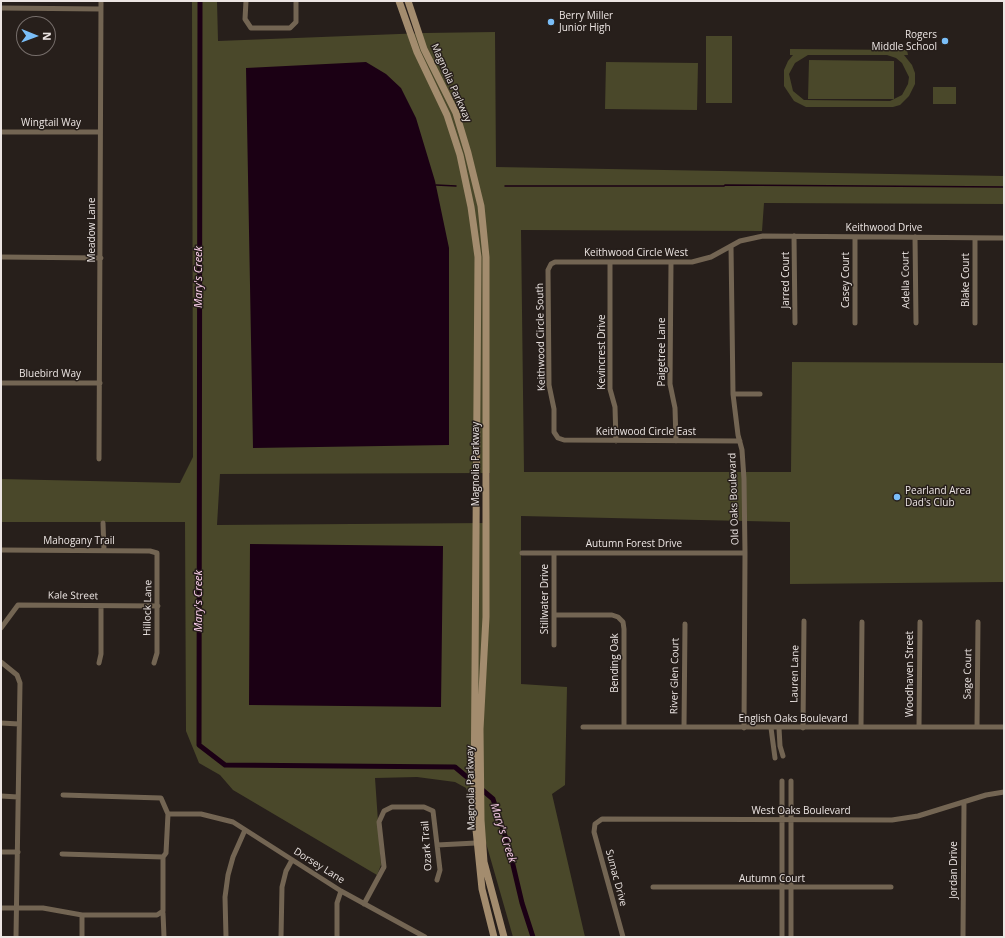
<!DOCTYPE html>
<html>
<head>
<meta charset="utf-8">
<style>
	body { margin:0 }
	#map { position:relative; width:1005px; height:938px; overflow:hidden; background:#271f1b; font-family:"Open Sans",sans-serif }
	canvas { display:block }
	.frame { position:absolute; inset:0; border:2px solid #ece5e3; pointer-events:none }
	.north { position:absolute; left:16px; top:16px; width:40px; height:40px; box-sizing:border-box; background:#271f1b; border:1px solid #766e6b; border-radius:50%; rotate:91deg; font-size:11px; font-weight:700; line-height:16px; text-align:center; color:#ece5e3 }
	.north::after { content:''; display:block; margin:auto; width:14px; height:18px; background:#7abef8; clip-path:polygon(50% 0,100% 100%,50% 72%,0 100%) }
</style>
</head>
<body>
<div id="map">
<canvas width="1005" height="938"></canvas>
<div class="frame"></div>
<div class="north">N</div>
</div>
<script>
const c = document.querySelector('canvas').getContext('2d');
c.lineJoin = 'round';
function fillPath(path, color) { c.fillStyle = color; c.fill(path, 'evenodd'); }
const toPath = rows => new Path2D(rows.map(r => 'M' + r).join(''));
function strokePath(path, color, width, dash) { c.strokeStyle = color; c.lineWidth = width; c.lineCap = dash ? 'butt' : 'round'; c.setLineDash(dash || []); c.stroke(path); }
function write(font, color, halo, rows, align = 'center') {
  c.font = font + ' "Open Sans",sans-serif'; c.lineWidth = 3; c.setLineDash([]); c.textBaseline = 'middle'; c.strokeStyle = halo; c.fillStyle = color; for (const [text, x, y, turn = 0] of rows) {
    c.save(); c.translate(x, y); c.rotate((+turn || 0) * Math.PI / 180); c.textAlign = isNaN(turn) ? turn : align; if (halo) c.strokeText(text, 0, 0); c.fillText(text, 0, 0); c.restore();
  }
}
fillPath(toPath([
	[192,1,217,1,218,41,425,33,495,32,496,167,1004,176,1004,204,764,203,762,231,521,230,524,472,791,472,792,362,1004,363,1004,582,790,584,790,522,521,516,521,684,567,687,565,785,552,794,585,937,513,937,486,843,466,788,455,782,417,777,375,778,381,865,377,875,233,790,220,775,199,763,186,731,185,522,1,522,1,479,180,483,193,457],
	[490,473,489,523,217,525,220,474],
	[706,36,732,36,732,103,706,103],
	[790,49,907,50,908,55,904,55,912,65,915,73,915,84,909,96,900,105,893,107,806,107,794,101,784,86,784,70,788,61,793,55,790,55],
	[808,55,887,55,896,58,902,63,909,77,908,84,902,95,890,101,804,100,793,91,789,74,795,63],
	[809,60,894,61,894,99,808,99],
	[606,62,698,63,697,110,605,109],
	[933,87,956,87,956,104,933,104]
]), '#4a482a');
fillPath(toPath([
	[366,62,386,74,401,88,416,118,435,181,449,248,449,445,253,448,246,68],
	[250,544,443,546,441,707,249,705]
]), '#1b0014');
strokePath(toPath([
	[436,185,456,186],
	[505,186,724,186,725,185,1004,187]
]), '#1b0014', 1.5);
strokePath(toPath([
	[200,1,199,745,225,765,455,767,493,799,509,848,522,903,533,937]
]), '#1b0014', 5);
strokePath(toPath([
	[246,1,245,19,251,28,290,28,296,22,296,1],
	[1,8,101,9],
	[1,132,100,132],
	[794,236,795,323],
	[915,237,916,323],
	[975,238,975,323],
	[731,246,733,394,738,435,742,450,744,479,745,553,744,728],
	[1,257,101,258],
	[610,262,610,389,615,407,616,441],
	[671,262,670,384,675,408,676,441],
	[855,323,855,237],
	[1,383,100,383],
	[733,394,760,394],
	[740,441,564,440,558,438,554,432,554,409,549,385,548,270,551,264,555,262,692,262,711,257,740,241,763,236,1004,238],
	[99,459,101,1],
	[103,523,104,550],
	[1,550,150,551,157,553,157,653,154,663],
	[522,553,745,553],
	[554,615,612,615,618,617,623,622,624,629,624,727],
	[1,628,18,605,158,606],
	[554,645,554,554],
	[1,662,17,675,20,683,16,937],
	[99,663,101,654,101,606],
	[1,723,19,724],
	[583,727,1004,727],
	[684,727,685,624],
	[861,727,862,622],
	[919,727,920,622],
	[977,727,978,622],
	[771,728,775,758],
	[779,728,780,746,783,756],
	[803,728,804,621],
	[782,781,782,937],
	[791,781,791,937],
	[63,795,161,798,168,814,201,814,233,822,341,891,425,937],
	[1,796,18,797],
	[437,845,476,843],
	[1,852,18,852],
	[62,854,163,857,166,853,168,814],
	[653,887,891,887],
	[364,904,384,867,379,822,384,811,392,807,424,807,433,811,440,870,437,880],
	[1,908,43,908,82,915,157,915,163,911,163,857],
	[163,913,164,937],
	[82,915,82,937],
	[226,937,225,897,228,875,233,857,245,830],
	[281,937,282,887,286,871,292,860],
	[337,937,337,903,341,891],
	[623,937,594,832,595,824,602,819,892,820,918,816,986,795,1004,792],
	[963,937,964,803]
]), '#736553', 5);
strokePath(toPath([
	[399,1,417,52,447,115,460,155,471,207,478,257,474,810,482,889,494,937],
	[408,1,424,49,456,113,468,153,481,206,486,257,486,617,480,729,481,820,484,862,504,937]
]), '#a38c6e', 7);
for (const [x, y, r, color] of [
	[551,22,4,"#7abef8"],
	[945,41,4,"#7abef8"],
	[897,497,4,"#7abef8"]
]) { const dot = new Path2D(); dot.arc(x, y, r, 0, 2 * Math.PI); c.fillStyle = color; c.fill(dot); strokePath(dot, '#271f1b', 1.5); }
write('10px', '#ece5e3', '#271f1b', [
	["Berry Miller",559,16],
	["Junior High",559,28],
	["Rogers",937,35,"right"],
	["Middle School",937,47,"right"],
	["Pearland Area",905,491],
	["Dad's Club",905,503]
], 'left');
write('10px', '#ece5e3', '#271f1b', [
	["Magnolia Parkway",451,83,66],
	["Wingtail Way",51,123],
	["Keithwood Drive",884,228],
	["Meadow Lane",92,230,-90],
	["Keithwood Circle West",636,253],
	["Jarred Court",786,280,-90],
	["Casey Court",846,280,-90],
	["Adella Court",906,280,-91],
	["Blake Court",966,280,-90],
	["Keithwood Circle South",541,337,-91],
	["Kevincrest Drive",602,352,-90],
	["Paigetree Lane",662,352,-90],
	["Bluebird Way",50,374],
	["Keithwood Circle East",646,432],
	["Magnolia Parkway",476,464,-90],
	["Old Oaks Boulevard",734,499,-92],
	["Mahogany Trail",79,541],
	["Autumn Forest Drive",634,544],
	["Kale Street",73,596,1],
	["Stillwater Drive",545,599,-90],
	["Hillock Lane",148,608,-89],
	["Bending Oak",615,663,-90],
	["Lauren Lane",795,674,-89],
	["Woodhaven Street",910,674,-90],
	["Sage Court",968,674,-89],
	["River Glen Court",675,676,-89],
	["English Oaks Boulevard",793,719],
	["Magnolia Parkway",471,788,-91],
	["West Oaks Boulevard",801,811],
	["Ozark Trail",427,846,-94],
	["Dorsey Lane",319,866,32],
	["Jordan Drive",954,870,-90],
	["Sumac Drive",616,878,75],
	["Autumn Court",772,879]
]);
write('italic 11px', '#ffd2ef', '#271f1b', [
	["Mary's Creek",199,277,-90],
	["Mary's Creek",199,601,-90],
	["Mary's Creek",503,833,72]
]);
</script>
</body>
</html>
